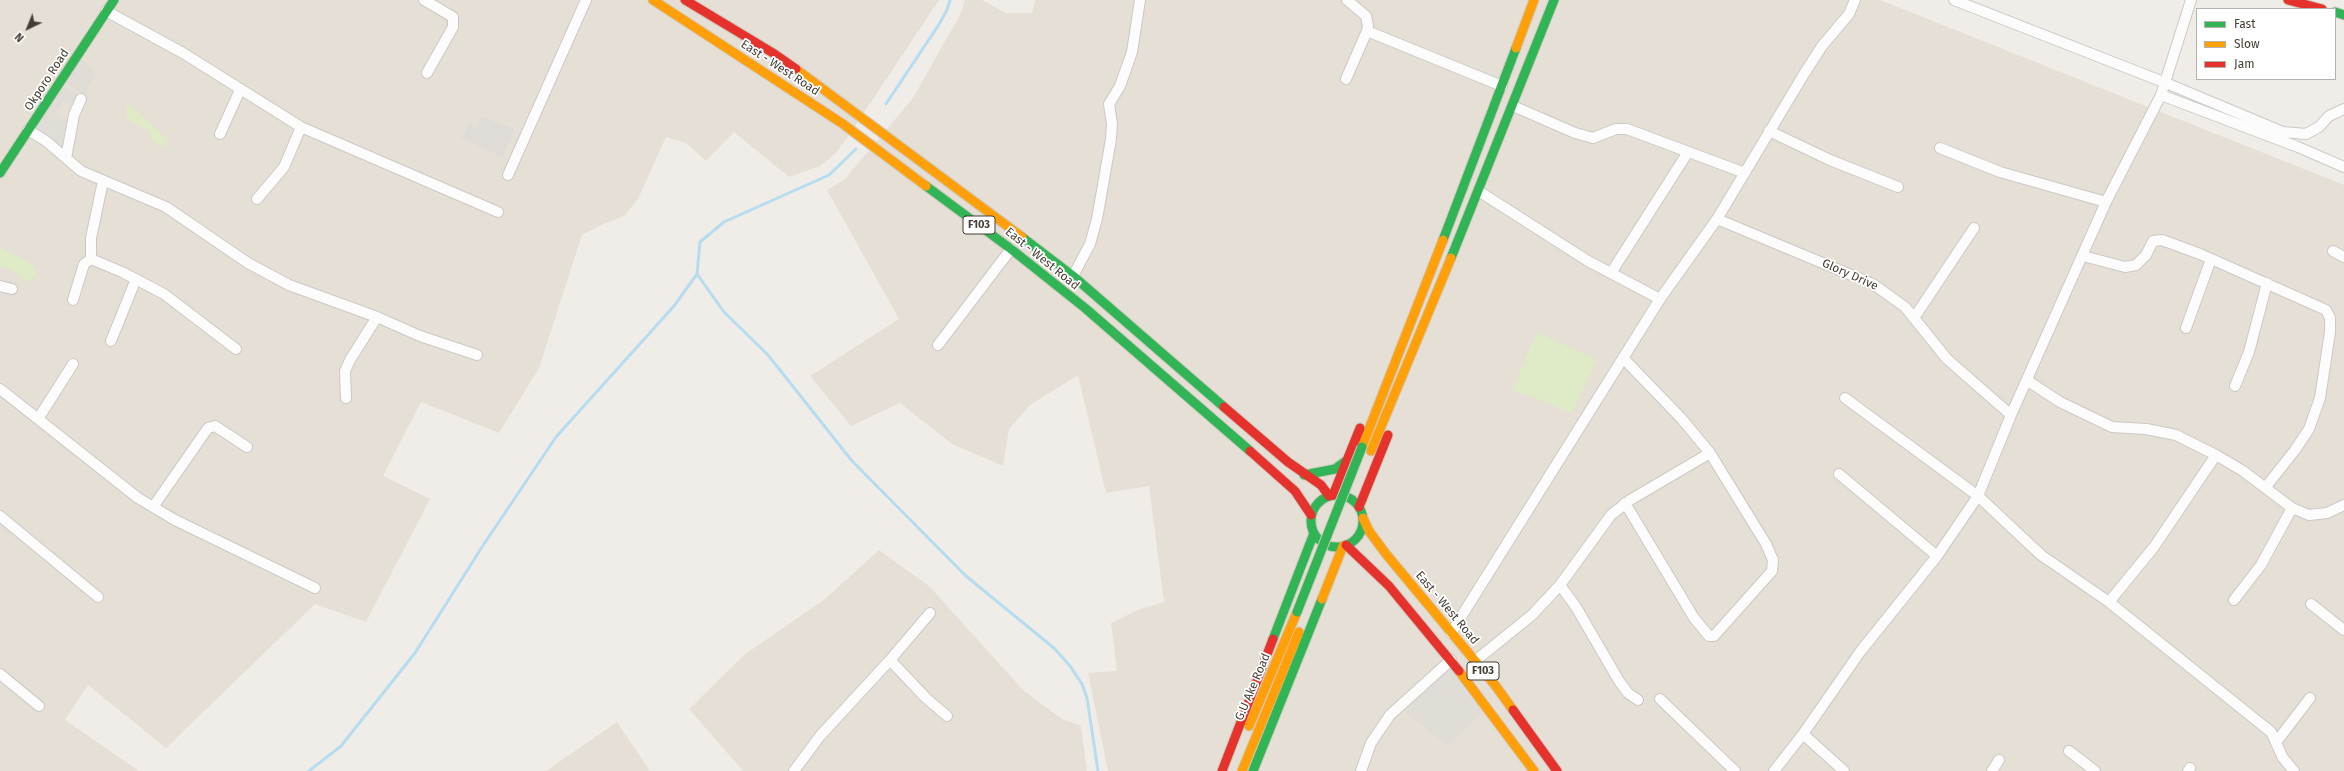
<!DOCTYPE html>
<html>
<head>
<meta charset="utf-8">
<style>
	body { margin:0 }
	#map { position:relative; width:2344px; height:771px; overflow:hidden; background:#f0ede8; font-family:"Fira Sans",sans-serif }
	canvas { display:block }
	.legend { position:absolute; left:2196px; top:8px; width:140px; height:72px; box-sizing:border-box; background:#fff; border:1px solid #b5b2ae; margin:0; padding:5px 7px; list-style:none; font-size:12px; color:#463e34 }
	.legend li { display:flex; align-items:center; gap:8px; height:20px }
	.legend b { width:20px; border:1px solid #b5b2ae }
	.north { position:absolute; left:8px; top:8px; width:40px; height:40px; -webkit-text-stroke:3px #fff; paint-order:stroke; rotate:223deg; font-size:11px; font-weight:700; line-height:16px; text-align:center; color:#463e34 }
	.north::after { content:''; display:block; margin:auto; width:14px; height:18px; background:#463e34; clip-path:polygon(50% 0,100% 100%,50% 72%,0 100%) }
</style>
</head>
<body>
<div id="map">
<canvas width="2344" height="771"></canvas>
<ul class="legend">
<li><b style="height:5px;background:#30b455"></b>Fast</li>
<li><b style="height:5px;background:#ff9f0a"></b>Slow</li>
<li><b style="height:5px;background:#e5322d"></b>Jam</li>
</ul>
<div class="north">N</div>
</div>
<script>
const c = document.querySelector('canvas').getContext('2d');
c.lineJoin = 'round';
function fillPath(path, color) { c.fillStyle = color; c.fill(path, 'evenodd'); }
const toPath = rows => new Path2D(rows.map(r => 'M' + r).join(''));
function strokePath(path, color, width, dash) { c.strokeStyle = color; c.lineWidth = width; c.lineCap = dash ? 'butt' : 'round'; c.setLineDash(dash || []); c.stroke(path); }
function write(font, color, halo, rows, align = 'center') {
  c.font = font + ' "Fira Sans",sans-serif'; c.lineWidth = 3.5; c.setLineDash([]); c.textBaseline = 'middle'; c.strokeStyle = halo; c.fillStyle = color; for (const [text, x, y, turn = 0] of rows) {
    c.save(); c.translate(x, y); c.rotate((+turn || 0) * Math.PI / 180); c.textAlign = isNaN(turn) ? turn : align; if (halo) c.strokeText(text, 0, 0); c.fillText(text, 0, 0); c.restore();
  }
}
fillPath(toPath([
	[0,0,939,0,847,138,835,154,820,166,789,177,734,132,706,161,686,143,666,137,638,199,624,216,603,224,582,235,539,368,499,433,421,402,383,476,430,499,366,622,315,604,166,748,88,685,65,720,139,771,0,771],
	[965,0,982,0,1006,13,1032,13,1035,0,1880,0,2344,185,2344,771,1108,771,1088,673,1117,671,1111,623,1140,609,1164,602,1149,486,1106,493,1078,375,1030,405,1009,429,1003,466,952,444,900,403,851,426,810,376,899,319,827,190,845,179,913,98,961,13],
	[879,550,929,586,1024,691,1062,719,1081,726,1087,771,743,771,689,709,744,655,825,599],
	[617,722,650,771,546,771]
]), '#e5dfd5');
fillPath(toPath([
	[82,60,95,73,85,94,65,83],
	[64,87,78,95,74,104,67,99,61,103,54,115,66,121,64,151,36,128],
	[1448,665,1484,710,1447,745,1406,713,1412,700]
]), '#e0dcd6');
fillPath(toPath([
	[128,103,169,141,164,146,158,145,152,140,149,130,134,123,127,118,126,111],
	[0,248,16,255,35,267,36,277,26,282,12,270,0,267],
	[1537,332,1597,360,1572,413,1512,389]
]), '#dfebc6');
fillPath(toPath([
	[481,117,515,129,503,157,461,138,469,125,476,127]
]), '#dfdcd8');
strokePath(toPath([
	[886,104,938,26,947,10,950,0],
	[856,149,829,175,724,222,700,242,697,274,724,312,768,355,852,461,966,576,1055,649,1070,666,1082,684,1087,698,1098,771],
	[309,771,341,746,415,653,482,547,556,437,674,306,697,274]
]), '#b6dcf0', 3);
const street = toPath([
	[424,0,453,17,453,27,427,73],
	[1347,0,1366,16,1368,26,1367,31],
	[1954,0,2166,83,2283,132,2306,134,2319,127,2329,116,2344,109],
	[106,11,183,53,301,127,498,212],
	[1346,79,1367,31,1502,86],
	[2161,95,2298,147,2344,167],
	[1513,106,1575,133,1593,138,1616,129,1627,129,1745,173],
	[28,130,46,141,81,171,166,207,248,263,289,285,377,317,420,336,477,355],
	[1769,131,1830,160,1898,187],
	[220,134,240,90],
	[1940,148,2000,172,2106,202],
	[66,158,74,115,81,99],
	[508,175,586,0],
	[103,181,91,238,91,259,122,272,164,294,236,349],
	[1480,192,1588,261,1660,299],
	[257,199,284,167,301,127],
	[1717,219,1873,284,1905,307,1947,359,2011,415],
	[2333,251,2344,257],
	[2083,256,2125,267,2136,265,2146,255,2153,241,2162,240,2200,254,2326,310,2330,318,2330,332,2320,398,2309,429,2295,450,2265,488],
	[1611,273,1688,152],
	[1073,276,1090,244,1097,219,1111,139,1112,124,1109,104,1120,86,1132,52,1140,0],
	[0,286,12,289],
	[73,300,84,264,91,259],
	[1914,318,1974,228],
	[2186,328,2211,259],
	[111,341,136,279],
	[938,345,1011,249],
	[1623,358,1681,418,1710,453,1766,544,1773,560,1772,571,1714,636,1709,636,1694,618,1625,503],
	[2028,381,2060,402,2112,427,2146,429,2176,435,2216,455,2243,471,2292,508,2309,515,2327,513,2344,505],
	[2235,386,2249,352,2267,283],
	[0,389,138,498,175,520,315,588],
	[346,398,345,371,350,360,377,317],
	[1845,398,1978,496,2041,555,2109,602,2271,732,2283,758,2294,771],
	[38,419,73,364],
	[1839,474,1937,556],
	[153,507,208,428,215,426,247,447],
	[0,516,98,597],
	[1560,585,1576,607,1619,681,1628,693,1638,700],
	[2234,600,2261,565,2292,508],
	[2109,602,2154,547,2216,455],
	[2311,604,2344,630],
	[1451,633,1660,299,1717,219,1804,74,1822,46,1849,14,1855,0],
	[890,660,930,613],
	[1475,661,1532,615,1560,585,1611,515,1630,500,1710,453],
	[0,674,39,706],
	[1660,699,1735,771],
	[1803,734,1844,771],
	[2277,741,2310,698],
	[2069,751,2095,771],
	[794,771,820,736,890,660,926,698,947,716],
	[1361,771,1371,743,1390,715,1451,660],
	[1774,771,1803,734,1860,652,1937,556,1978,496,2011,415,2106,202,2161,95,2191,0],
	[1992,771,1999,760],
	[2188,771,2190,768]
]);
const fast = toPath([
	[2335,12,2344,15],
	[0,173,114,0],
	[926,186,1011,249,1085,308,1250,451],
	[1022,237,1073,276,1224,407],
	[1443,240,1516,48],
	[1451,258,1554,0],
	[1304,475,1335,469,1346,461],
	'1311 521a26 26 0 1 1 52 0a26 26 0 1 1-52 0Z',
	[1273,639,1314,533],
	[1253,771,1322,599]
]);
const slow = toPath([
	[653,0,843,124,926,186],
	[1516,48,1534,0],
	[796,69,1022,237],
	[1362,447,1443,240],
	[1371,451,1451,258],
	[1363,518,1369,531,1386,554,1495,685,1513,710],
	[1322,599,1343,546],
	[1459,671,1534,771],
	[1249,726,1297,612],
	[1242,771,1299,632]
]);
const jam = toPath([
	[685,0,773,53,796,69],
	[2288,0,2322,9],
	[1224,407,1288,462,1321,485,1329,496],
	[1250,451,1295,491,1311,515],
	[1333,495,1360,428],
	[1359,507,1388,435],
	[1346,545,1389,586,1459,671],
	[1513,710,1557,771],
	[1222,771,1273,639]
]);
strokePath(street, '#ccc9c4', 12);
strokePath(fast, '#d0cabf', 11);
strokePath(slow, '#d0cabf', 11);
strokePath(jam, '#d0cabf', 11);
strokePath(street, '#fdfcfc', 10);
strokePath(fast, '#30b455', 9);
strokePath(slow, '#ff9f0a', 9);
strokePath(jam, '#e5322d', 9);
const fastBridge = toPath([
	[1297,612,1362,447]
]);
strokePath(fastBridge, '#d0cabf', 11, []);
strokePath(fastBridge, '#30b455', 9);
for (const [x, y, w] of [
	[979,225,32],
	[1483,671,32]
]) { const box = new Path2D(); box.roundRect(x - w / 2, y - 9, w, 18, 3); c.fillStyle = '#fff'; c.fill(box); strokePath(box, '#463e34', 1); }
write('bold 11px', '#463e34', null, [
	["F103",979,225],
	["F103",1483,671]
]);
write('12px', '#463e34', '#fff', [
	["East - West Road",780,68,33],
	["Okporo Road",47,80,-57],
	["East - West Road",1042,259,39],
	["Glory Drive",1850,275,24],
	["East - West Road",1447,608,50],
	["G.U Ake Road",1253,687,-67]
]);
</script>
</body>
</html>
